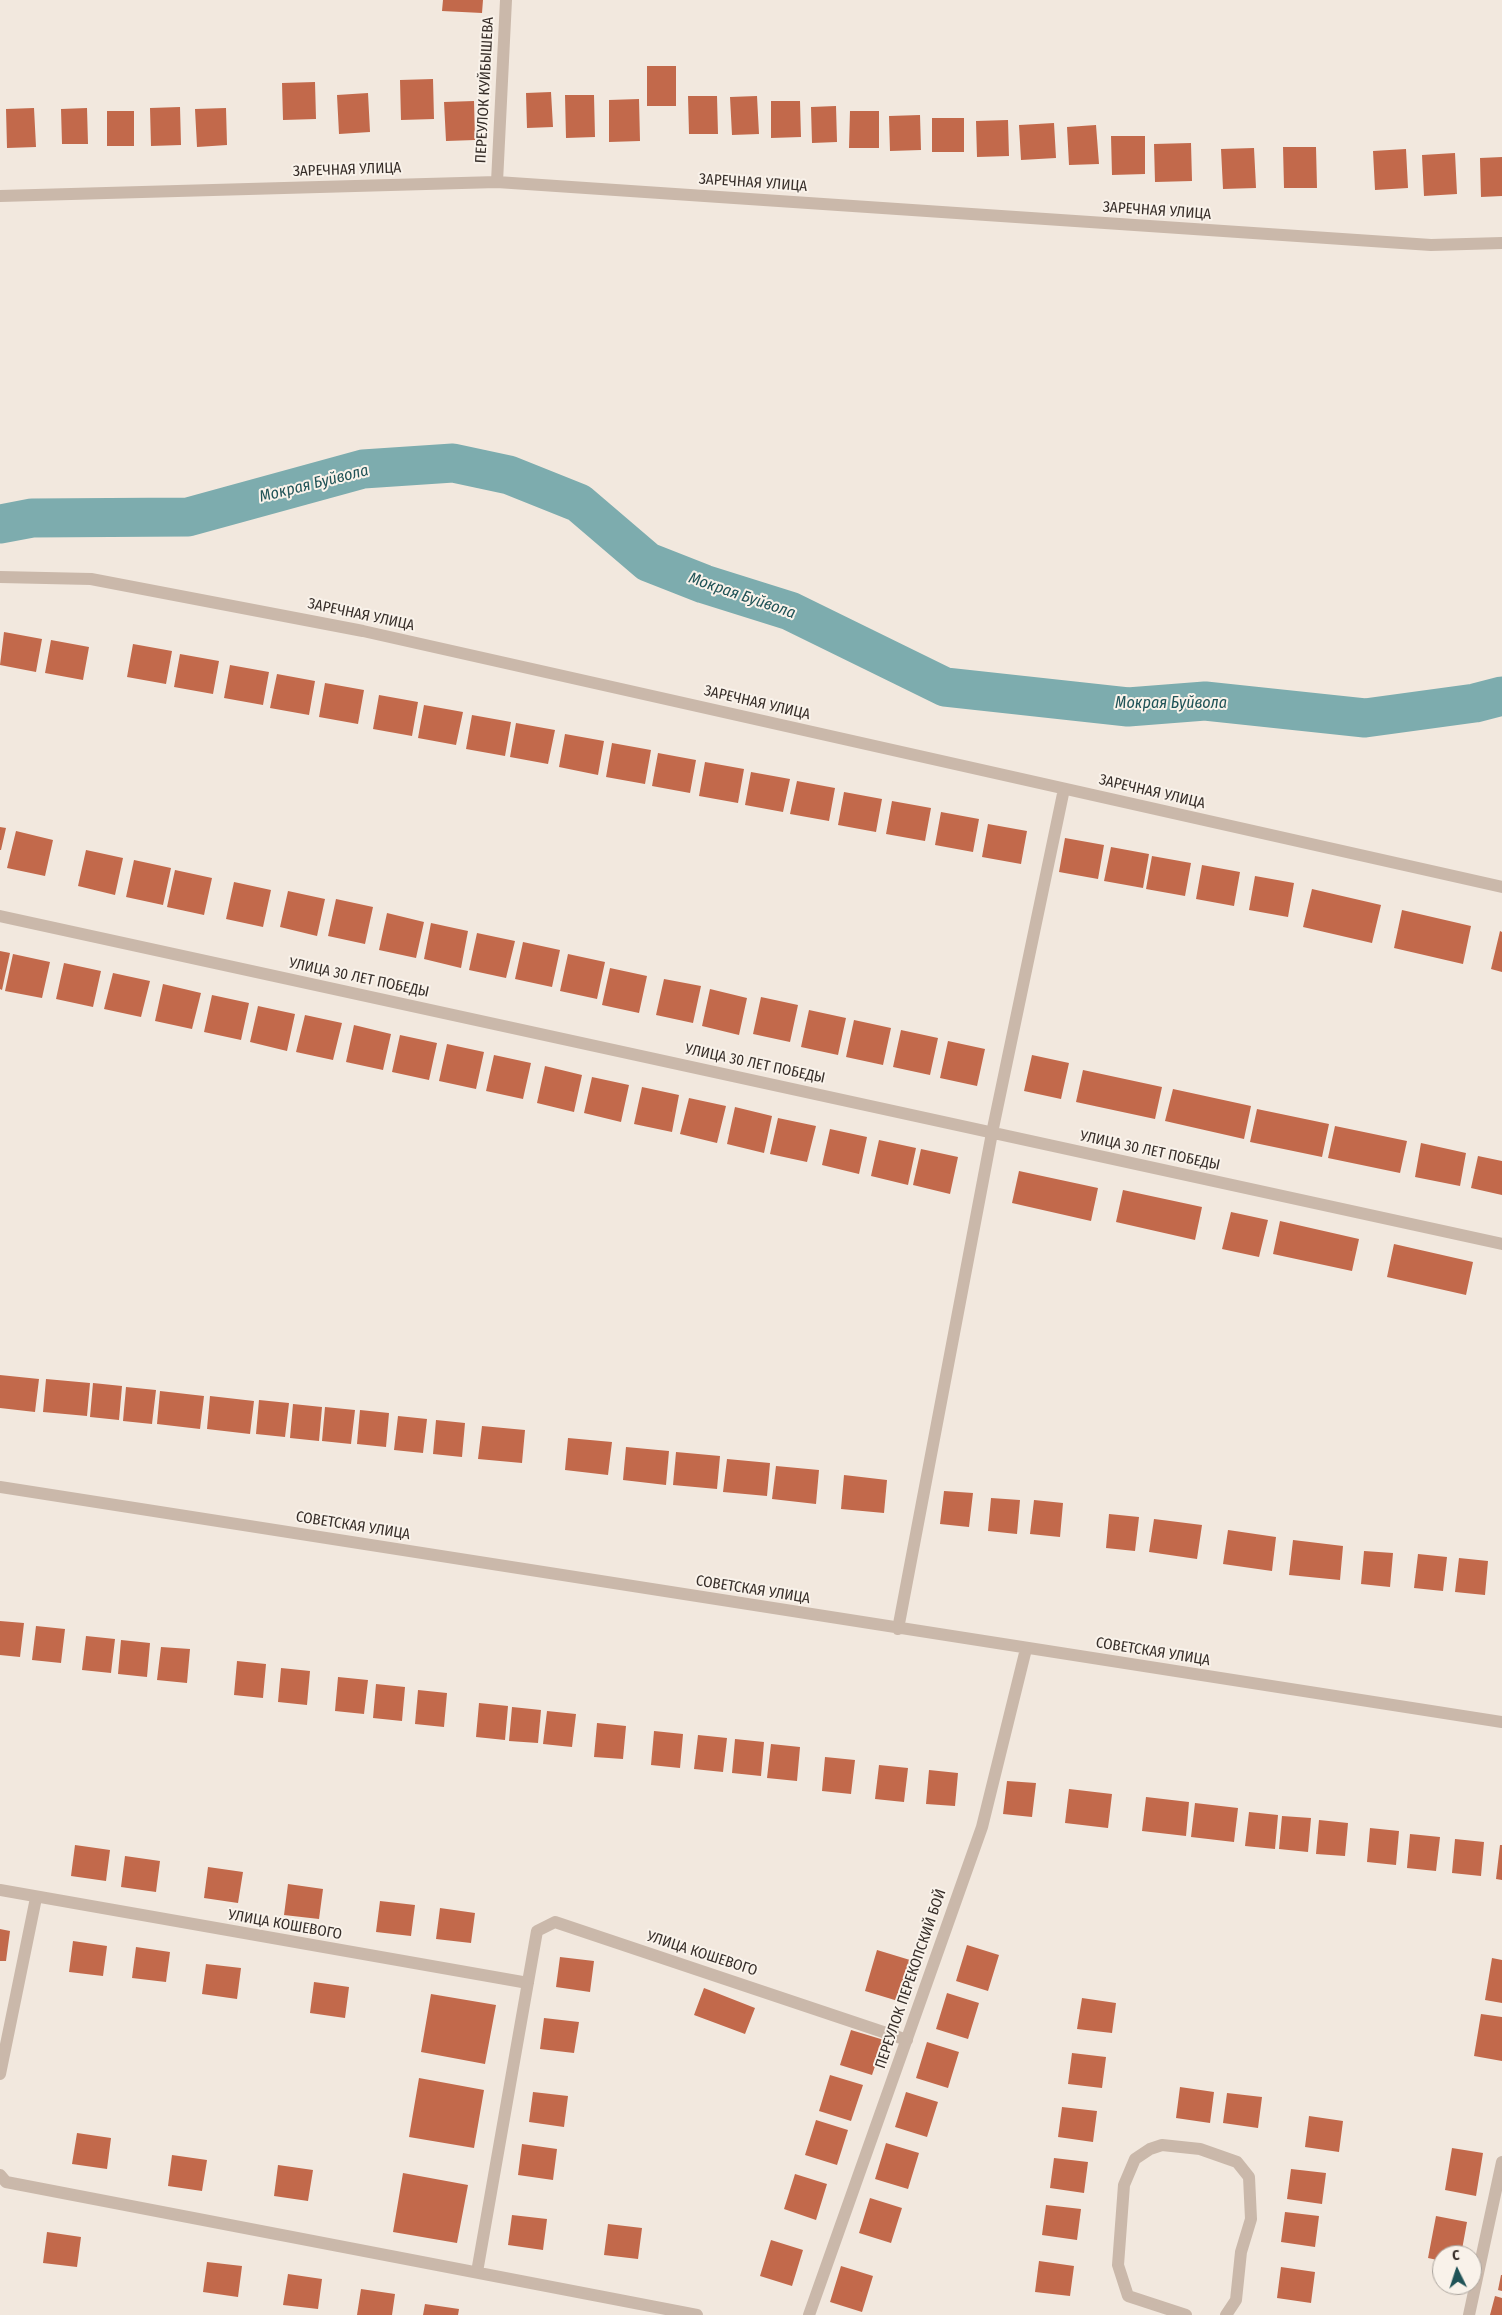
<!DOCTYPE html>
<html>
<head>
<meta charset="utf-8">
<style>
	body { margin:0 }
	#map { position:relative; width:1502px; height:2315px; overflow:hidden; background:#f2e8de; font-family:"Fira Sans Condensed",sans-serif }
	canvas { display:block }
	.north { position:absolute; left:1432px; top:2245px; width:50px; height:50px; box-sizing:border-box; background:#f9f2ea; border:1px solid #aba49d; border-radius:50%; rotate:356deg; font-size:14px; font-weight:700; line-height:20px; text-align:center; color:#372e29 }
	.north::after { content:''; display:block; margin:auto; width:18px; height:22px; background:#205357; clip-path:polygon(50% 0,100% 100%,50% 72%,0 100%) }
</style>
</head>
<body>
<div id="map">
<canvas width="1502" height="2315"></canvas>
<div class="north">С</div>
</div>
<script>
const c = document.querySelector('canvas').getContext('2d');
c.lineJoin = 'round';
const toPath = rows => new Path2D(rows.map(r => 'M' + r).join(''));
function strokePath(path, color, width, dash) { c.strokeStyle = color; c.lineWidth = width; c.lineCap = dash ? 'butt' : 'round'; c.setLineDash(dash || []); c.stroke(path); }
function fillPath(path, color) { c.fillStyle = color; c.fill(path, 'evenodd'); }
function write(font, color, halo, rows, align = 'center') {
  c.font = font + ' "Fira Sans Condensed",sans-serif'; c.lineWidth = 4; c.setLineDash([]); c.textBaseline = 'middle'; c.strokeStyle = halo; c.fillStyle = color; for (const [text, x, y, turn = 0] of rows) {
    c.save(); c.translate(x, y); c.rotate((+turn || 0) * Math.PI / 180); c.textAlign = isNaN(turn) ? turn : align; if (halo) c.strokeText(text, 0, 0); c.fillText(text, 0, 0); c.restore();
  }
}
strokePath(toPath([
	[0,524,32,518,188,517,363,469,453,463,509,475,579,503,648,562,704,584,790,611,945,687,1128,707,1205,701,1365,718,1475,703,1502,696]
]), '#7dacae', 39);
fillPath(toPath([
	[443,0,483,0,482,13,442,11],
	[647,66,676,66,676,106,647,106],
	[433,79,434,119,401,120,400,80],
	[315,82,316,119,283,120,282,83],
	[551,92,553,127,527,128,526,93],
	[368,93,370,132,339,134,337,95],
	[565,95,594,95,595,137,566,138],
	[688,96,717,96,718,134,689,134],
	[757,96,759,134,732,135,730,97],
	[639,99,640,141,609,142,609,100],
	[474,101,475,140,446,141,444,102],
	[771,101,800,101,801,137,771,138],
	[836,106,837,142,812,143,811,107],
	[180,107,181,145,151,146,150,108],
	[34,108,36,147,7,148,6,109],
	[87,108,88,144,62,144,61,109],
	[226,108,227,145,197,147,195,109],
	[107,111,134,111,134,146,107,146],
	[850,111,879,111,879,148,849,148],
	[920,115,921,150,890,151,889,116],
	[932,118,964,118,964,152,932,152],
	[1008,120,1009,156,977,157,976,121],
	[1054,123,1056,158,1021,160,1019,125],
	[1096,125,1099,164,1069,165,1067,127],
	[1111,136,1145,136,1145,174,1112,175],
	[1191,143,1192,181,1155,182,1154,144],
	[1283,147,1316,147,1317,188,1284,188],
	[1254,148,1256,188,1223,189,1221,149],
	[1406,149,1408,188,1375,190,1373,151],
	[1455,153,1457,194,1424,196,1422,155],
	[1502,157,1502,196,1481,197,1480,158],
	[4,632,42,639,36,672,0,665],
	[51,640,89,647,83,680,45,673],
	[133,644,172,651,166,684,127,677],
	[180,654,219,661,213,694,174,687],
	[230,665,269,672,263,705,224,698],
	[277,674,315,681,309,715,270,708],
	[325,683,364,690,358,724,319,717],
	[379,695,418,702,412,736,373,729],
	[424,705,463,712,456,745,418,738],
	[472,715,511,722,505,756,466,749],
	[516,723,555,730,548,764,510,757],
	[565,734,604,741,598,775,559,767],
	[612,743,651,750,645,784,606,777],
	[658,753,696,760,690,793,652,786],
	[705,762,744,769,738,803,699,796],
	[751,772,790,779,783,812,745,805],
	[797,781,835,788,829,821,790,814],
	[844,792,882,799,876,832,838,825],
	[892,801,931,808,925,841,886,834],
	[941,812,979,819,973,852,935,845],
	[988,824,1027,831,1021,864,982,857],
	[0,827,6,828,1,850,0,850],
	[16,831,53,840,45,876,7,868],
	[1065,838,1104,845,1098,879,1059,872],
	[1111,847,1149,854,1143,888,1104,881],
	[86,850,123,858,115,895,78,886],
	[1152,856,1191,863,1185,896,1146,889],
	[134,860,171,868,163,905,126,897],
	[1202,865,1240,872,1234,906,1196,899],
	[175,870,212,878,204,915,167,907],
	[1255,876,1294,883,1288,917,1249,910],
	[234,882,271,890,263,927,226,919],
	[1312,889,1381,905,1372,943,1303,927],
	[288,891,325,899,317,936,280,927],
	[336,899,373,907,365,944,328,936],
	[1402,910,1471,926,1463,964,1394,948],
	[387,913,424,922,416,958,379,950],
	[431,923,468,931,461,968,424,959],
	[1500,931,1502,932,1502,972,1491,969],
	[477,933,515,941,506,978,469,970],
	[523,942,560,950,552,987,515,979],
	[0,951,10,953,2,990,0,989],
	[13,954,50,962,42,998,5,991],
	[568,954,605,962,597,999,560,991],
	[64,963,101,971,93,1007,56,999],
	[610,968,647,976,639,1013,602,1005],
	[113,973,150,981,141,1017,104,1009],
	[664,979,701,986,693,1023,656,1015],
	[163,984,201,993,192,1029,155,1021],
	[710,989,747,998,739,1035,702,1026],
	[212,995,249,1003,241,1040,204,1032],
	[761,997,798,1005,790,1042,753,1034],
	[258,1006,295,1014,287,1051,250,1042],
	[809,1010,846,1018,838,1055,801,1047],
	[305,1015,342,1023,333,1060,296,1052],
	[854,1020,891,1028,883,1065,846,1057],
	[354,1025,391,1034,383,1070,346,1062],
	[901,1030,938,1038,930,1075,893,1067],
	[400,1035,437,1043,429,1080,392,1072],
	[948,1041,985,1049,977,1086,940,1078],
	[447,1044,484,1052,476,1089,439,1081],
	[494,1055,531,1063,523,1099,486,1091],
	[1032,1055,1069,1063,1061,1099,1024,1091],
	[545,1066,582,1075,574,1112,537,1103],
	[1083,1070,1162,1087,1155,1119,1076,1102],
	[592,1077,629,1085,621,1122,584,1113],
	[642,1087,679,1095,672,1132,634,1124],
	[1173,1089,1251,1106,1244,1139,1165,1121],
	[689,1098,726,1106,717,1143,680,1134],
	[735,1107,772,1116,764,1153,727,1144],
	[1257,1109,1329,1124,1322,1157,1250,1142],
	[778,1118,816,1126,807,1162,770,1154],
	[1335,1126,1407,1141,1400,1173,1328,1158],
	[830,1129,867,1137,859,1174,822,1165],
	[879,1140,916,1148,908,1185,871,1176],
	[1421,1143,1466,1153,1460,1186,1415,1177],
	[921,1149,958,1157,950,1194,913,1185],
	[1478,1156,1502,1161,1502,1195,1471,1188],
	[1019,1171,1098,1188,1091,1221,1012,1203],
	[1123,1190,1202,1207,1195,1240,1116,1222],
	[1231,1212,1268,1220,1259,1257,1222,1249],
	[1280,1221,1359,1239,1352,1271,1273,1254],
	[1394,1244,1473,1262,1466,1295,1387,1277],
	[0,1375,39,1379,35,1412,0,1408],
	[46,1379,90,1383,87,1416,43,1412],
	[93,1383,122,1386,119,1420,90,1417],
	[126,1387,156,1390,152,1424,123,1421],
	[160,1391,204,1396,200,1429,157,1424],
	[210,1396,254,1401,250,1434,207,1429],
	[259,1400,289,1403,285,1437,256,1434],
	[293,1404,322,1407,319,1441,290,1438],
	[325,1407,355,1410,351,1444,322,1441],
	[360,1410,389,1413,386,1447,357,1444],
	[398,1416,427,1419,423,1453,394,1450],
	[436,1420,465,1423,462,1457,433,1454],
	[482,1426,525,1430,522,1463,478,1459],
	[568,1438,612,1442,608,1475,565,1470],
	[626,1447,669,1451,666,1485,623,1480],
	[676,1452,720,1456,717,1489,673,1485],
	[727,1459,770,1463,767,1496,723,1492],
	[776,1466,819,1470,816,1504,772,1499],
	[844,1475,887,1480,884,1513,841,1509],
	[944,1491,973,1493,969,1527,940,1524],
	[991,1498,1020,1500,1017,1534,988,1531],
	[1034,1500,1063,1503,1060,1537,1030,1534],
	[1109,1514,1139,1517,1135,1551,1106,1548],
	[1154,1519,1202,1525,1197,1559,1149,1552],
	[1228,1530,1276,1537,1272,1571,1223,1564],
	[1293,1540,1343,1546,1340,1580,1289,1575],
	[1364,1551,1393,1553,1390,1587,1361,1584],
	[1418,1554,1447,1557,1443,1591,1414,1588],
	[1459,1558,1488,1561,1485,1595,1455,1592],
	[0,1621,24,1623,20,1657,0,1655],
	[36,1626,65,1629,61,1663,32,1660],
	[86,1636,115,1639,111,1673,82,1670],
	[121,1640,150,1643,147,1677,118,1674],
	[161,1647,190,1649,187,1683,157,1680],
	[237,1661,266,1664,263,1698,234,1695],
	[281,1668,310,1671,307,1705,278,1702],
	[338,1677,368,1680,364,1714,335,1711],
	[376,1684,405,1687,402,1721,373,1718],
	[418,1690,447,1693,444,1727,415,1724],
	[479,1703,508,1706,505,1740,476,1737],
	[512,1707,541,1710,538,1743,509,1741],
	[547,1711,576,1714,572,1747,543,1744],
	[597,1723,626,1726,623,1759,594,1757],
	[654,1731,683,1734,680,1768,651,1765],
	[698,1735,727,1738,723,1772,694,1769],
	[735,1739,764,1742,761,1776,732,1773],
	[771,1744,800,1747,797,1781,767,1778],
	[825,1757,855,1760,851,1794,822,1791],
	[879,1765,908,1768,904,1802,875,1799],
	[929,1770,958,1773,955,1806,926,1804],
	[1007,1781,1036,1783,1032,1817,1003,1814],
	[1069,1789,1112,1794,1108,1828,1065,1823],
	[1146,1797,1189,1802,1186,1836,1142,1831],
	[1195,1803,1238,1808,1234,1842,1191,1837],
	[1249,1812,1278,1815,1275,1849,1245,1846],
	[1282,1816,1311,1818,1308,1852,1279,1849],
	[1319,1820,1348,1823,1345,1856,1316,1854],
	[1370,1828,1399,1831,1396,1865,1367,1862],
	[1410,1834,1440,1837,1436,1871,1407,1868],
	[1455,1839,1484,1842,1481,1876,1452,1873],
	[75,1845,110,1850,106,1881,71,1876],
	[1500,1845,1502,1845,1502,1880,1496,1879],
	[125,1856,160,1861,156,1892,121,1887],
	[208,1867,243,1872,238,1903,204,1898],
	[288,1884,323,1889,319,1919,284,1915],
	[380,1901,415,1905,411,1936,376,1932],
	[440,1908,475,1913,471,1943,436,1939],
	[0,1929,10,1931,6,1961,0,1961],
	[73,1941,107,1946,103,1976,69,1972],
	[967,1945,999,1955,988,1991,956,1981],
	[136,1947,170,1952,166,1982,132,1978],
	[877,1950,910,1960,898,2001,865,1991],
	[560,1957,594,1961,590,1992,556,1987],
	[1492,1958,1502,1960,1502,2003,1485,2000],
	[206,1964,241,1968,237,1999,202,1994],
	[314,1982,349,1987,345,2018,310,2013],
	[704,1988,755,2008,745,2034,694,2015],
	[947,1993,979,2003,968,2039,936,2029],
	[431,1994,496,2005,485,2064,421,2052],
	[1082,1998,1116,2003,1112,2033,1077,2029],
	[1481,2014,1502,2017,1502,2061,1474,2056],
	[544,2018,579,2022,574,2053,540,2049],
	[851,2030,884,2040,872,2075,840,2065],
	[927,2042,959,2052,948,2088,916,2078],
	[1072,2053,1106,2057,1102,2088,1068,2084],
	[830,2075,863,2085,851,2121,819,2111],
	[419,2078,484,2090,474,2148,409,2137],
	[1180,2087,1214,2092,1210,2123,1176,2118],
	[533,2092,568,2096,564,2127,529,2122],
	[906,2092,938,2102,927,2137,895,2127],
	[1227,2093,1262,2097,1258,2128,1223,2123],
	[1062,2107,1097,2111,1093,2142,1058,2137],
	[1309,2116,1343,2121,1339,2152,1305,2147],
	[816,2120,848,2130,837,2165,805,2155],
	[77,2133,111,2138,107,2169,72,2164],
	[886,2143,919,2153,908,2189,875,2179],
	[522,2144,557,2149,553,2180,518,2175],
	[1452,2148,1483,2153,1476,2196,1445,2190],
	[172,2155,207,2160,202,2191,168,2186],
	[1054,2158,1088,2162,1084,2193,1050,2188],
	[278,2165,313,2170,308,2201,274,2196],
	[1291,2169,1326,2173,1322,2204,1287,2199],
	[403,2173,468,2185,457,2243,393,2232],
	[795,2174,827,2184,816,2220,784,2209],
	[870,2198,902,2208,891,2243,859,2233],
	[1046,2205,1081,2209,1077,2240,1042,2235],
	[1285,2212,1319,2216,1315,2247,1281,2242],
	[512,2215,547,2219,543,2250,508,2245],
	[1436,2216,1467,2222,1461,2255,1442,2255,1442,2261,1428,2258],
	[608,2224,642,2228,638,2259,604,2255],
	[47,2232,81,2237,77,2267,43,2263],
	[771,2240,803,2250,792,2286,760,2276],
	[1039,2261,1074,2266,1070,2296,1035,2292],
	[207,2262,242,2266,238,2297,203,2292],
	[841,2266,873,2276,862,2312,830,2302],
	[1281,2267,1315,2272,1311,2303,1277,2298],
	[288,2274,322,2279,318,2309,283,2305],
	[1501,2275,1502,2275,1502,2291,1498,2290],
	[361,2289,395,2294,392,2315,357,2315],
	[1495,2296,1502,2298,1502,2315,1490,2315],
	[425,2304,459,2309,458,2315,423,2315]
]), '#c2694b');
strokePath(toPath([
	[497,182,506,0],
	[0,196,497,182,1431,245,1502,243],
	[0,577,91,579,363,631,1502,887],
	[0,916,1502,1244],
	[0,1487,1502,1722],
	[898,1629,992,1133,1064,789],
	[0,1890,528,1983],
	[0,2074,36,1898],
	[0,2175,6,2182,697,2315],
	[477,2272,537,1931,555,1922,907,2040],
	[809,2315,982,1827,1026,1649],
	[1186,2315,1128,2296,1118,2265,1124,2185,1135,2159,1150,2149,1162,2145,1200,2149,1237,2162,1249,2177,1251,2219,1241,2252,1236,2300,1226,2315],
	[1469,2315,1502,2162]
]), '#cab8aa', 12);
write('15px', '#372e29', '#f9f2ea', [
	["ПЕРЕУЛОК КУЙБЫШЕВА",485,90,-87],
	["ЗАРЕЧНАЯ УЛИЦА",347,170,-2],
	["ЗАРЕЧНАЯ УЛИЦА",753,183,4],
	["ЗАРЕЧНАЯ УЛИЦА",1157,211,4],
	["ЗАРЕЧНАЯ УЛИЦА",361,615,12],
	["ЗАРЕЧНАЯ УЛИЦА",757,703,13],
	["ЗАРЕЧНАЯ УЛИЦА",1152,792,13],
	["УЛИЦА 30 ЛЕТ ПОБЕДЫ",359,978,12],
	["УЛИЦА 30 ЛЕТ ПОБЕДЫ",755,1064,12],
	["УЛИЦА 30 ЛЕТ ПОБЕДЫ",1150,1151,12],
	["СОВЕТСКАЯ УЛИЦА",353,1526,9],
	["СОВЕТСКАЯ УЛИЦА",753,1590,9],
	["СОВЕТСКАЯ УЛИЦА",1153,1652,9],
	["УЛИЦА КОШЕВОГО",285,1925,10],
	["УЛИЦА КОШЕВОГО",702,1954,18],
	["ПЕРЕУЛОК ПЕРЕКОПСКИЙ БОЙ",911,1979,-71]
]);
write('italic 16px', '#205357', '#f9f2ea', [
	["Мокрая Буйвола",314,484,-14],
	["Мокрая Буйвола",742,596,19],
	["Мокрая Буйвола",1171,704]
]);
</script>
</body>
</html>
